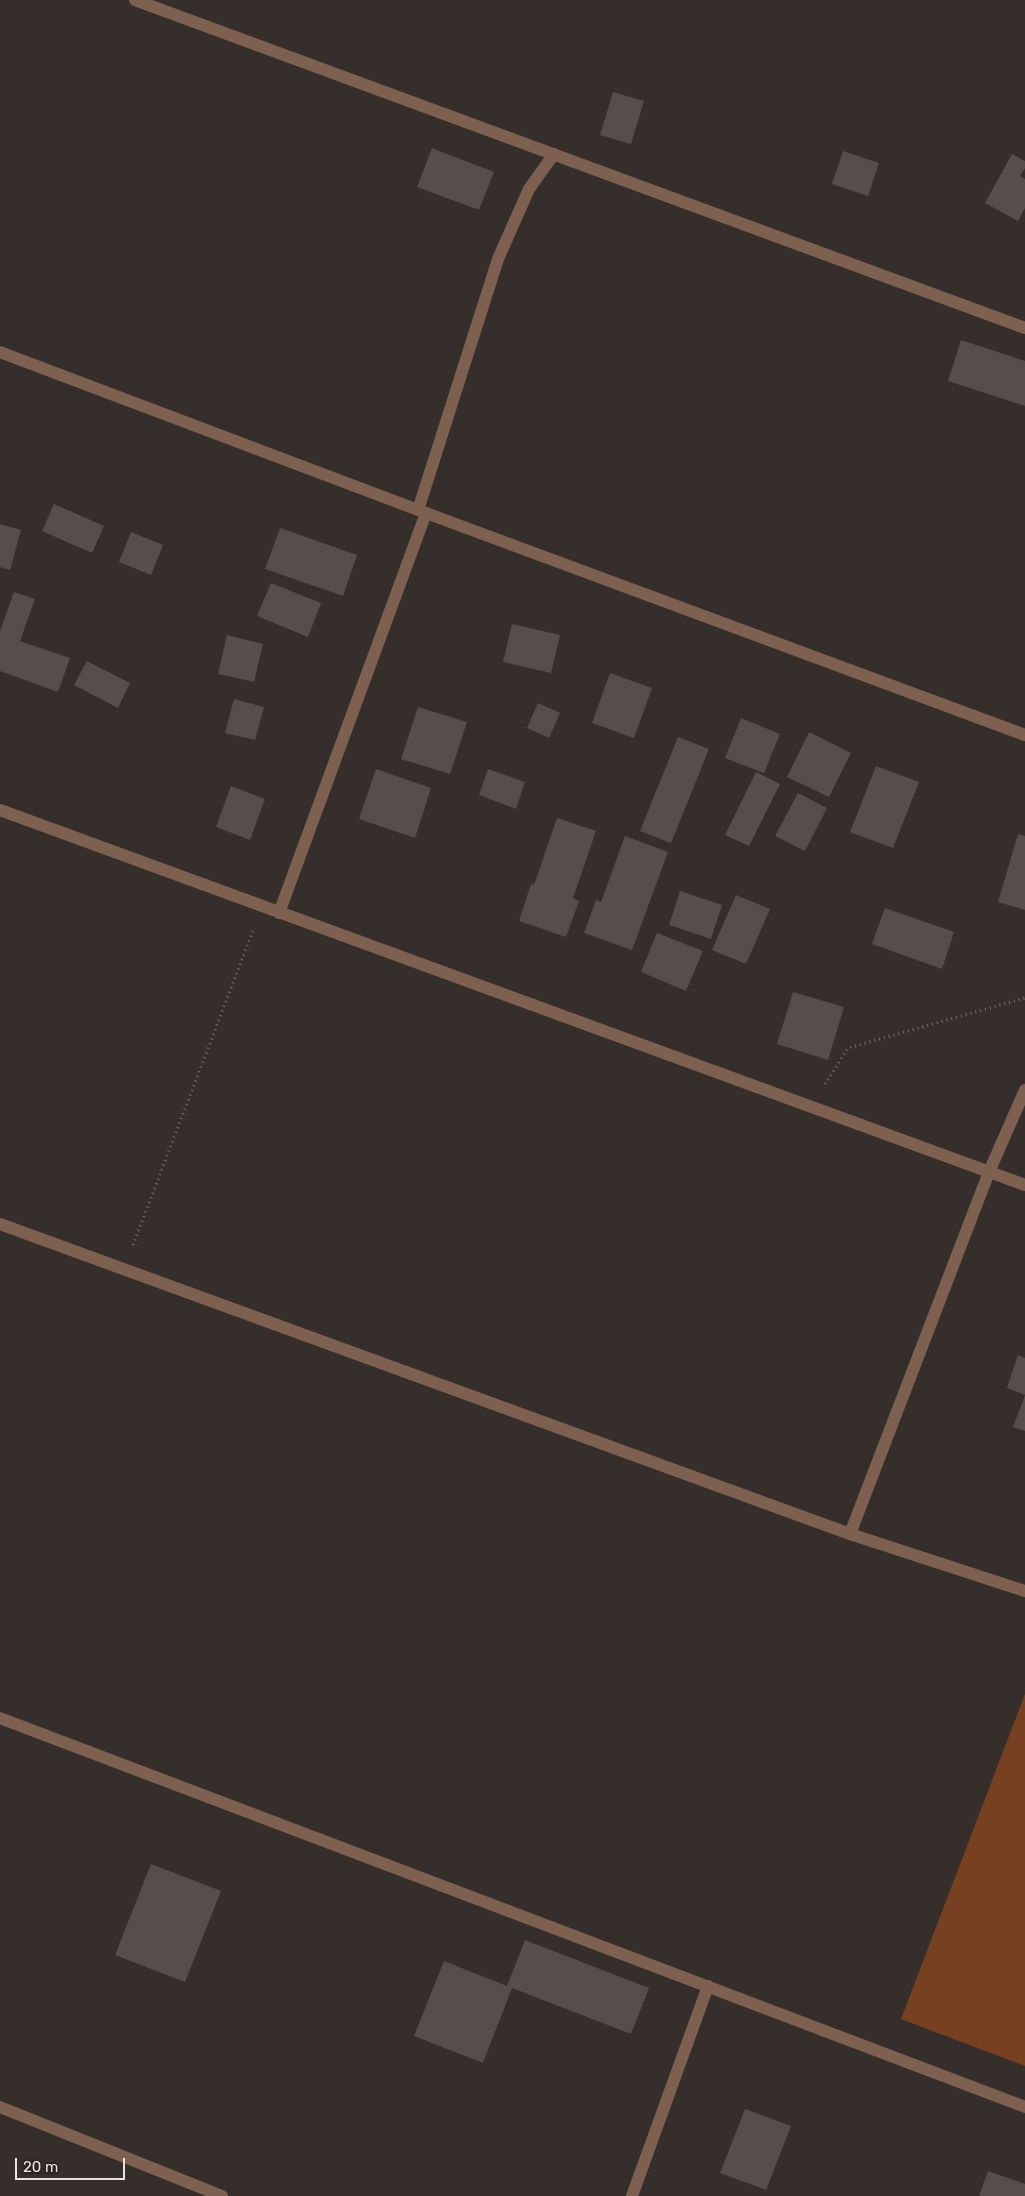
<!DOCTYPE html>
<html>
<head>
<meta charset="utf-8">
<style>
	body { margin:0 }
	#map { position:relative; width:1025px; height:2196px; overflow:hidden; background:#352e2b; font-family:Rubik,sans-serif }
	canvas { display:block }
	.scale { position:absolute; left:15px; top:2158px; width:110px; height:22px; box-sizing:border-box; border:2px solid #e7e3e0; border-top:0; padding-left:6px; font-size:15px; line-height:18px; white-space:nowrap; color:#e7e3e0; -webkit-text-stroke:4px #2b2421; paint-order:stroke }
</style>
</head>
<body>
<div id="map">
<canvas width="1025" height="2196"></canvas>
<div class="scale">20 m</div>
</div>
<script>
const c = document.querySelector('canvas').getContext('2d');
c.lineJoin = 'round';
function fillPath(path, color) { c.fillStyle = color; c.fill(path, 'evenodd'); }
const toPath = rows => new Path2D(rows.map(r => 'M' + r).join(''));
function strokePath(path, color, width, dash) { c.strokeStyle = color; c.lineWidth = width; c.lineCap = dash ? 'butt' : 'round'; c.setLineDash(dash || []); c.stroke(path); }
fillPath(toPath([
	[1025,1694,1025,2066,901,2019]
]), '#774121');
fillPath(toPath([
	[613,92,644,101,631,144,600,135],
	[432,148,494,172,479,210,417,187],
	[843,151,879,163,868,196,832,184],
	[1012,154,1025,161,1025,168,1020,176,1025,179,1025,208,1018,221,985,203],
	[961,340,1025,361,1025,406,948,381],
	[54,504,104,526,92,553,42,531],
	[0,524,21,530,10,570,0,567],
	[280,528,357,555,343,596,265,569],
	[131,532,163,545,151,575,119,562],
	[271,583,321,603,308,637,257,616],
	[14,592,35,599,20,641,70,658,58,692,0,671,0,631],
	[512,624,560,635,551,673,503,662],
	[227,635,263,644,254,682,218,674],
	[87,661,130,683,118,708,74,685],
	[610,673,652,688,634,738,592,723],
	[234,699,264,707,255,740,225,733],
	[538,703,560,713,549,738,527,728],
	[418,707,467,722,450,774,401,759],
	[741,718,780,734,764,773,725,758],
	[809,732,851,753,829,797,787,777],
	[678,737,709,749,671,843,640,831],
	[876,766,919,782,893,848,850,832],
	[376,769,431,788,415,838,359,819],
	[488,769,525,782,516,809,479,795],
	[756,772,780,784,749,846,725,835],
	[231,786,265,799,250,840,216,827],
	[798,793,827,808,805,851,775,836],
	[557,818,596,831,573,898,579,901,566,937,519,921,531,884,534,885],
	[1018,834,1025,836,1025,910,998,902],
	[625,836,668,852,632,950,584,933,596,900,601,902],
	[680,891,722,905,711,939,669,925],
	[736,895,770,909,746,964,712,950],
	[885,908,954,932,942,969,872,944],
	[657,933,703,951,686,991,641,972],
	[793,992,844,1007,828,1060,777,1044],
	[1018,1355,1025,1358,1025,1395,1007,1388],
	[1025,1395,1025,1431,1013,1427],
	[151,1864,221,1891,185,1982,115,1955],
	[525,1940,649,1988,631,2034,512,1988,483,2063,414,2036,444,1961,507,1986],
	[745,2109,791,2126,766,2190,720,2173],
	[988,2171,1025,2184,1025,2196,979,2196]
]), '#554e4a');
strokePath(toPath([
	[825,1084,848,1048,1025,998],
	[133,1245,254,928]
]), '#77716e', 3, [1, 4]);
strokePath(toPath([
	[135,0,1025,328],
	[0,352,426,513,1025,735],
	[418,510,498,259,529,189,554,154],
	[0,810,1025,1185],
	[279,913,426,513],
	[0,1224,850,1534,1025,1591],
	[850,1534,989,1172,1025,1090],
	[0,1718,1025,2107],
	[0,2107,222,2196],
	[632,2196,708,1986]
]), '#7e6051', 12);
</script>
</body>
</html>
